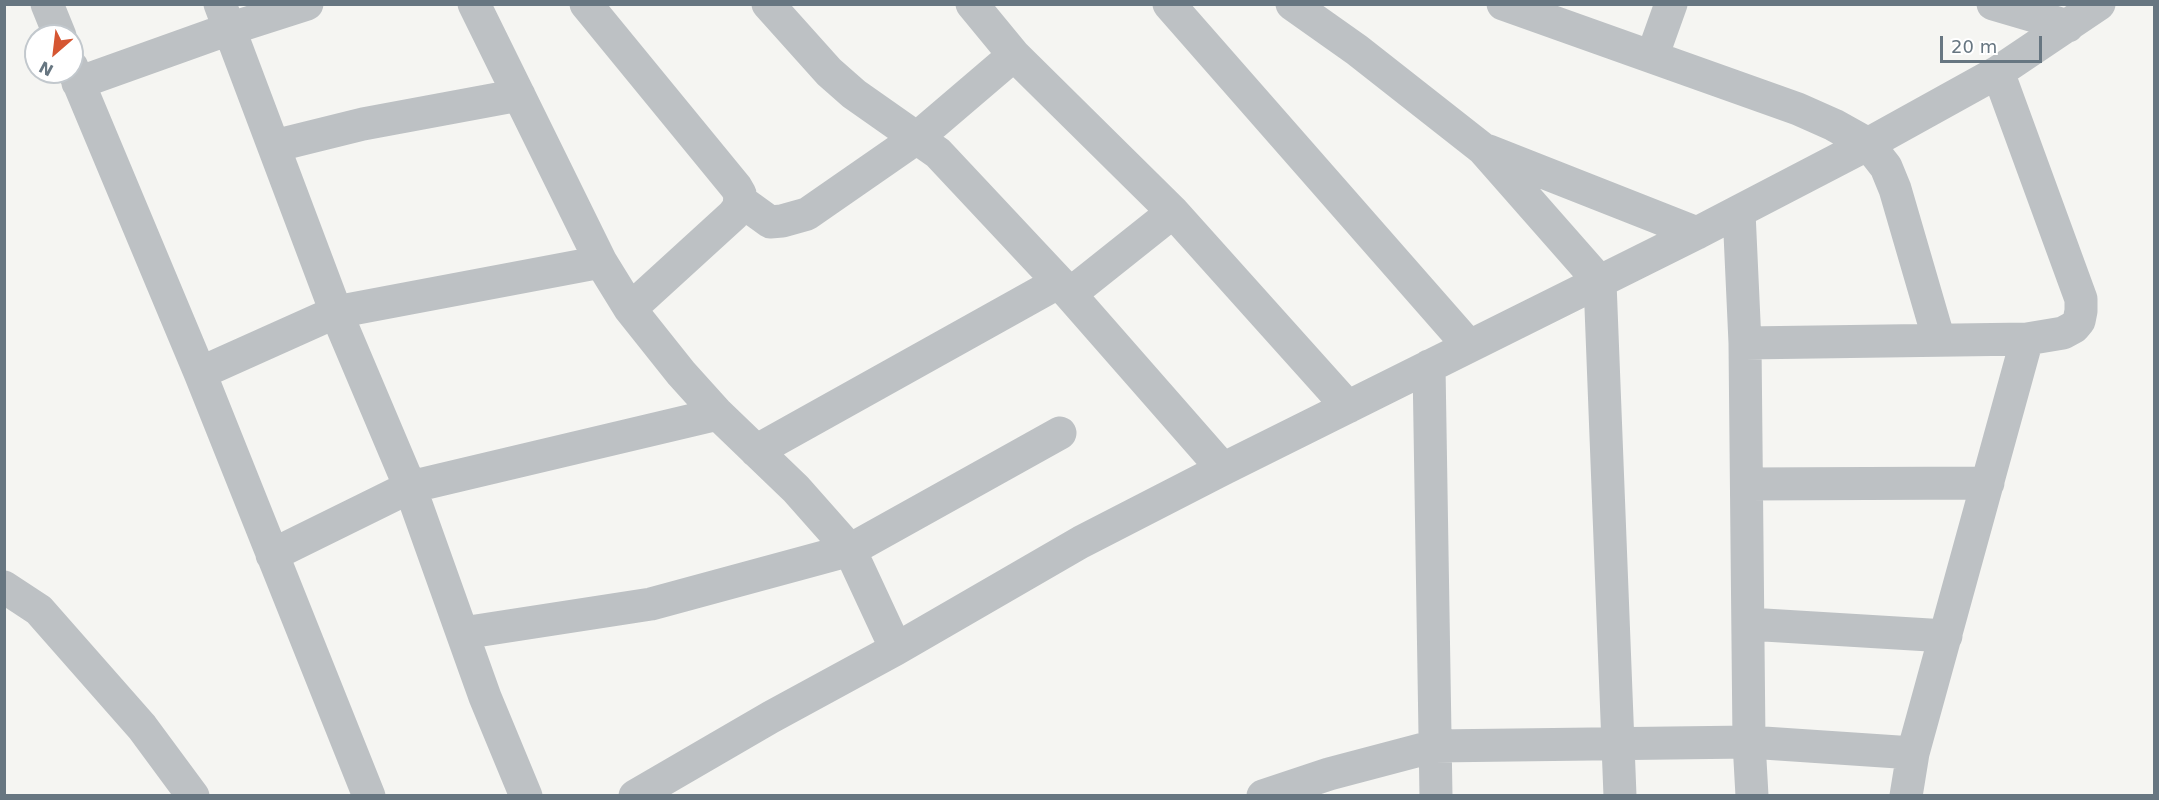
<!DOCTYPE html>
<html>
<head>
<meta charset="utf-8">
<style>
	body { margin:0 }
	#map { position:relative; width:2159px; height:800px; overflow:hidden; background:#f5f5f2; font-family:"DejaVu Sans",sans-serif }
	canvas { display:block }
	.frame { position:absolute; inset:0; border:6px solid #677681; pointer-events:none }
	.north { position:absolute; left:24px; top:24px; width:60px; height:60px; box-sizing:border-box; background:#fff; border:2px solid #c2c8cd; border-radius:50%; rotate:208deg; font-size:16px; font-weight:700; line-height:24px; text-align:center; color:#677681 }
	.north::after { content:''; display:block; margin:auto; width:21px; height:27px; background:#d55632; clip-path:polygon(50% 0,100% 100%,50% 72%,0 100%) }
	.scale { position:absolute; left:1940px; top:36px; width:102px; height:27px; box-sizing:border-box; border:3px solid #677681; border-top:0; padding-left:8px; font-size:18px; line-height:21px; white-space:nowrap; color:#677681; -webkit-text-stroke:4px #fff; paint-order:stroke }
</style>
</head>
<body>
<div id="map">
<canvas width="2159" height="800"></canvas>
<div class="frame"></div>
<div class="north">N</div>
<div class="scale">20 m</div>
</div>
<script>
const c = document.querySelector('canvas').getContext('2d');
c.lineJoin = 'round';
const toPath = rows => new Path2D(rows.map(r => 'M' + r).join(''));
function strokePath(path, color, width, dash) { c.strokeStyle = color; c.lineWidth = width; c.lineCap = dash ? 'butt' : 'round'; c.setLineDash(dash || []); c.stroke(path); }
strokePath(toPath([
	[47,4,60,36],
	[220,4,336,312,410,487,485,697,526,796],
	[474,4,601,262,630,309,681,373,718,414,796,489,850,550,896,649],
	[586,4,736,187,740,194,739,207,733,215,630,309],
	[768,4,829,72,854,94,938,153,1059,282,1223,469],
	[972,4,1014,55,1173,212,1348,407],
	[1169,4,1469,346],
	[1292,4,1357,50,1483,149,1600,282,1620,796],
	[1503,4,1798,109,1834,125,1868,144,1886,167,1895,189,1939,340],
	[1993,4,2068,26],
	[1652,57,1671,4],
	[72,67,200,373,369,796],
	[78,83,229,29,307,4],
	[274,146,363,124,519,95],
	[1489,151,1697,233],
	[741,201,770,222,782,221,807,214,918,137,1014,55],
	[1739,212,1745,343,1749,742,1752,796],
	[1070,294,1173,212],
	[1745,343,2027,339],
	[1429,366,1436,796],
	[200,373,336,312,601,262],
	[756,451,1059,282],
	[1747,484,1988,483],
	[272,555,410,487,718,414],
	[4,587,39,610,142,727,193,796],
	[1748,624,1946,636],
	[463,633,651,604,850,550,1060,433],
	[635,796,771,717,896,649,1081,542,1223,469,1697,233,1868,144,1998,72,2099,4],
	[1263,796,1329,774,1435,746,1749,742,1913,753],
	[1906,796,1913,753,2027,339,2063,333,2074,327,2079,321,2081,311,2081,299,1998,72]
]), '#bdc1c4', 33);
</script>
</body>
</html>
